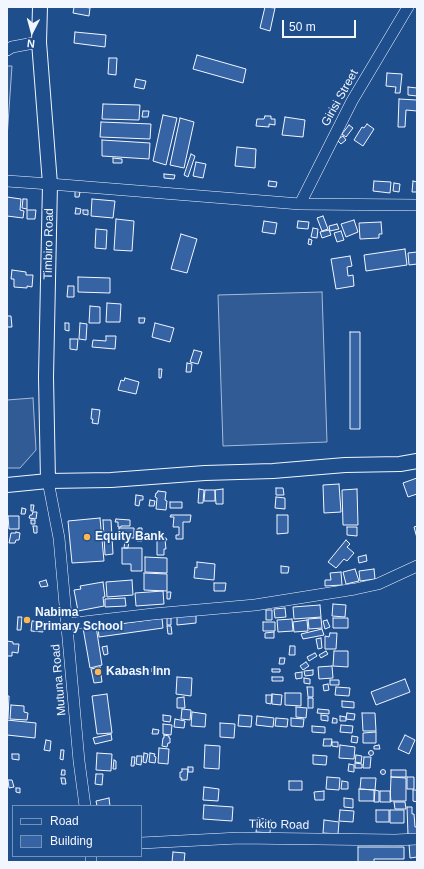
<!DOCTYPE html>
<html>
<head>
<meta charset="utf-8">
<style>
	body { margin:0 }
	#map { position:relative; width:424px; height:869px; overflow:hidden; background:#1f4e8c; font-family:Arial,sans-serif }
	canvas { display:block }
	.frame { position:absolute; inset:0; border:8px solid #f2f6ff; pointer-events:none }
	.legend { position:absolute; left:12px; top:805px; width:130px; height:52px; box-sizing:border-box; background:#1f4e8c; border:1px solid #7391ba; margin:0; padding:5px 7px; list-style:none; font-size:12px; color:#f2f6ff }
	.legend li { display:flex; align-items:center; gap:8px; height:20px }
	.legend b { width:20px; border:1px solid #7391ba }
	.north { position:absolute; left:12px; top:12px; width:40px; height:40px; -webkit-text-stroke:3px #1f4e8c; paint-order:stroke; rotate:186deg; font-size:11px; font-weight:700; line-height:16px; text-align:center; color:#f2f6ff }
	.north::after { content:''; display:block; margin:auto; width:14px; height:18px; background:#f2f6ff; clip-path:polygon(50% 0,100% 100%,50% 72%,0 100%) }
	.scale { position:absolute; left:282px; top:20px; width:74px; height:18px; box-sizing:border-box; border:2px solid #f2f6ff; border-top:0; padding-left:5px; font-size:12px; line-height:14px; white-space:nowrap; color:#f2f6ff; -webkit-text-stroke:3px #1f4e8c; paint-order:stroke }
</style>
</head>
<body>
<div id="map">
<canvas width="424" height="869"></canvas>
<div class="frame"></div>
<ul class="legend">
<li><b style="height:5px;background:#1f4e8c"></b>Road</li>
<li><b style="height:11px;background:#3563a3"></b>Building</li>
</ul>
<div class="north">N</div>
<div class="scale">50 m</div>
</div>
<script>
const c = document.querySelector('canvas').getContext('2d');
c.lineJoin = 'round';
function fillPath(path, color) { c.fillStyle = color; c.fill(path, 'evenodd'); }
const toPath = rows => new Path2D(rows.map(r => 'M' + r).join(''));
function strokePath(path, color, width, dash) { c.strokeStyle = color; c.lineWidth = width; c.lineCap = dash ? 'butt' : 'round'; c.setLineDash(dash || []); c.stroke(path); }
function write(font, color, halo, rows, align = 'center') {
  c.font = font + ' Arial,sans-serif'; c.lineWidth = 3; c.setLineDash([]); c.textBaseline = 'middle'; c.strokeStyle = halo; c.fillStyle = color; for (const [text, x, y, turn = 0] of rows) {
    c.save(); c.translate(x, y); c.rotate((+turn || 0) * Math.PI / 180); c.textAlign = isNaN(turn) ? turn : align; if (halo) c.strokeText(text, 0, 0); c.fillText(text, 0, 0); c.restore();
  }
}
const built = toPath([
	[7,66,12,66,7,138,7,66],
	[322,292,327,442,223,446,218,295,322,292],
	[33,398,36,450,20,468,7,468,7,400,33,398]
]);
fillPath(built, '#305b95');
strokePath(built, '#a8bbd7', 1);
const building = toPath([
	[74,7,84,7,90,8,89,16,73,13,74,7],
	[265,7,275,8,270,31,260,28,265,7],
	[75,32,106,35,105,47,74,43,75,32],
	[197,55,246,69,243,83,193,69,197,55],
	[109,58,117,58,116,75,108,74,109,58],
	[387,73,402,74,400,93,395,93,396,87,386,86,387,73],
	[136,79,146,81,144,89,134,87,136,79],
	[408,87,417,88,417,96,408,95,408,87],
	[399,99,417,100,417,111,406,110,405,127,398,127,399,99],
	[103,104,140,105,139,120,102,119,103,104],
	[143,111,149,111,148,117,142,117,143,111],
	[163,115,177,118,166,165,153,161,163,115],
	[265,116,271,116,271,119,275,119,275,125,269,124,269,127,256,126,257,119,264,119,265,116],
	[285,117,305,120,303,137,282,135,285,117],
	[180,118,194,122,184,168,170,165,180,118],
	[101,122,151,124,150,139,100,137,101,122],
	[367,124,374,129,363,146,354,140,362,127,364,128,367,124],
	[349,125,353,128,346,137,342,134,349,125],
	[343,136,346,140,341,144,337,140,343,136],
	[102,140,150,143,149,159,102,156,102,140],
	[237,147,256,149,255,168,235,166,237,147],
	[191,154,195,156,188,177,184,175,191,154],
	[113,158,122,159,122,163,113,163,113,158],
	[196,162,206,164,203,178,193,176,196,162],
	[164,174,175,175,174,179,164,178,164,174],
	[269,181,277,182,276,187,268,186,269,181],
	[374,181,391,182,390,193,373,191,374,181],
	[413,181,417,182,417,192,412,192,413,181],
	[394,183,400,184,399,192,393,191,394,183],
	[75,191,80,192,79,197,75,197,75,191],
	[7,197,21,199,20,210,24,211,23,218,7,216,7,197],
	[23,199,27,199,27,209,22,208,23,199],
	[92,199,115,201,113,218,91,216,92,199],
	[76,208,81,209,80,214,75,214,76,208],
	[27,210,36,210,35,219,27,219,27,210],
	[83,210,88,210,88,215,83,214,83,210],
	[323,216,328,229,322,231,317,218,323,216],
	[116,219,134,221,132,251,114,250,116,219],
	[354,220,358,232,346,237,341,224,354,220],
	[264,221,277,223,275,234,262,232,264,221],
	[298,221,309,222,308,229,297,228,298,221],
	[381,222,382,234,379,234,379,238,360,239,359,223,381,222],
	[337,224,339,229,330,231,329,226,337,224],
	[313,228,318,229,317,238,311,237,313,228],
	[96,229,107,230,106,249,95,248,96,229],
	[329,230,331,235,322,238,320,232,329,230],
	[341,231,344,240,337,242,334,233,341,231],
	[181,234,197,239,187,273,171,269,181,234],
	[309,239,312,240,311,245,308,244,309,239],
	[405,249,407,265,366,271,364,255,405,249],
	[417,252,417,264,409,265,408,253,417,252],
	[350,256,352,266,347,267,348,276,353,275,354,286,336,289,331,259,350,256],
	[12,270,26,272,26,275,33,275,32,287,27,286,27,288,14,287,14,279,11,279,12,270],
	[78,277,110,278,110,293,78,292,78,277],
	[68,286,74,286,74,297,67,297,68,286],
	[107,303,121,304,120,322,106,322,107,303],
	[90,306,100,307,100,323,89,323,90,306],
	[7,316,11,316,12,327,7,327,7,316],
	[139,318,145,318,144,323,139,323,139,318],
	[65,323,69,323,69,331,65,330,65,323],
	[80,323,87,324,86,340,79,339,80,323],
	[155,323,174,328,170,342,152,337,155,323],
	[350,332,360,332,360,429,350,429,350,332],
	[106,336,116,336,115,349,92,347,93,340,106,341,106,336],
	[70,339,78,339,77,350,70,349,70,339],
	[194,350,202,352,198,364,190,362,194,350],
	[187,363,192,364,191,372,186,372,187,363],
	[159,369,162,369,161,378,159,378,159,369],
	[125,378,139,382,136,394,118,390,121,380,124,381,125,378],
	[92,409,100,410,98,424,92,423,93,419,91,419,92,409],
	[417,478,417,494,408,497,403,483,417,478],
	[339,484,341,512,324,513,323,485,339,484],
	[276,488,283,488,284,495,276,495,276,488],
	[199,489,204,490,203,503,198,503,199,489],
	[223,489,223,504,216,504,215,490,223,489],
	[357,489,358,525,343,525,342,490,357,489],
	[205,490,215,490,215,501,204,501,205,490],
	[158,491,166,492,165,500,167,501,166,510,156,509,157,498,155,497,156,493,157,493,158,491],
	[136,495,143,496,143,500,140,500,139,506,135,505,136,495],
	[276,497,285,498,285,509,275,508,276,497],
	[150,500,155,501,154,506,149,506,150,500],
	[170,502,182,502,182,508,170,508,170,502],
	[31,505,34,505,33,511,31,511,31,505],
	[22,508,26,509,25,514,21,514,22,508],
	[33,512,37,512,36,519,29,518,30,515,32,515,33,512],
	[171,515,191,515,190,522,183,522,183,539,176,539,176,535,179,535,179,527,173,527,174,517,170,517,171,515],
	[277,515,288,515,288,533,277,534,277,515],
	[8,516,19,516,19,529,9,529,8,516],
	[100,518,104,561,72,563,68,521,100,518],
	[116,519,130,520,130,526,121,526,121,527,118,527,118,522,115,522,116,519],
	[31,520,35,520,35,524,31,524,31,520],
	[103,520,111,520,113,554,105,555,103,520],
	[33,526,37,526,37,533,34,533,33,526],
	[417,526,417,538,414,527,417,526],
	[347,527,357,527,357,536,347,535,347,527],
	[119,528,134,528,134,538,126,538,126,539,119,539,119,528],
	[139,528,142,528,142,541,137,541,137,529,139,529,139,528],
	[16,532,20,533,19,540,16,540,15,543,9,543,11,533,16,533,16,532],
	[144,536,151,536,152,539,144,539,144,536],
	[164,538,166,538,167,540,165,540,166,549,164,549,164,555,157,555,157,540,163,540,164,538],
	[125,540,129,540,128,548,124,548,125,540],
	[346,540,350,544,347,547,354,553,347,561,344,559,336,568,328,562,346,540],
	[122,548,142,548,142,571,131,571,131,564,122,564,122,548],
	[366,555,367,561,359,563,358,557,366,555],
	[145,557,167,558,167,573,145,572,145,557],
	[197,562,215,564,214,580,194,578,195,567,197,568,197,562],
	[281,566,289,567,288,573,281,573,281,566],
	[355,569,359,581,346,584,343,572,355,569],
	[374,569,375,579,360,581,359,571,374,569],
	[341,572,342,585,325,586,325,580,331,580,330,573,341,572],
	[144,573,167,574,167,591,144,590,144,573],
	[46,580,48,586,41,587,39,582,46,580],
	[132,580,133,595,107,597,106,582,132,580],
	[103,582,105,597,103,597,104,606,78,611,74,590,81,589,80,586,103,582],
	[214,583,226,583,225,591,214,591,214,583],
	[163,591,164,604,136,606,135,593,163,591],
	[167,592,171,592,170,599,167,599,167,592],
	[125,598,126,606,105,607,105,599,125,598],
	[333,604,346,605,345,617,332,616,333,604],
	[320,605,321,617,294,619,293,607,320,605],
	[285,608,286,617,275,618,274,609,285,608],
	[266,610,272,610,272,620,266,620,266,610],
	[196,615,196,623,177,625,177,616,196,615],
	[18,617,22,617,21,630,17,630,18,617],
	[167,617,171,617,171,625,167,625,167,617],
	[162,618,163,628,99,637,98,627,162,618],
	[321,618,322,628,309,629,308,619,321,618],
	[333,618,348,618,348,628,333,628,333,618],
	[292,619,293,631,278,632,277,620,292,619],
	[307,620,308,631,294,632,293,622,307,620],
	[327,620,330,627,325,629,323,621,327,620],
	[32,621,44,622,43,632,31,631,32,621],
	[263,622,275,622,275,631,263,631,263,622],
	[96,626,102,665,90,668,83,628,96,626],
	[167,626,171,626,172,634,168,634,167,626],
	[322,629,324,635,303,639,301,634,322,629],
	[274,632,274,638,265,638,265,633,274,632],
	[330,633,337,633,336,649,325,649,325,636,329,637,330,633],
	[321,638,322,648,318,649,316,639,321,638],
	[7,641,13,642,13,644,19,644,18,653,12,652,12,656,7,656,7,641],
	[107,646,108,654,104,655,102,647,107,646],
	[290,646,295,646,295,655,289,655,290,646],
	[326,651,328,654,321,658,319,655,326,651],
	[334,651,348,651,348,667,333,666,334,651],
	[315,653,317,656,309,661,307,657,315,653],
	[280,658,285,658,284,664,279,664,280,658],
	[306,662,309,666,303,670,300,666,306,662],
	[332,666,333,678,319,679,318,667,332,666],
	[100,667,102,682,94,683,91,669,100,667],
	[158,667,158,671,152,672,152,668,158,667],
	[272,669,280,669,280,672,272,672,272,669],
	[313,670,313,675,305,676,304,671,313,670],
	[302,672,302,678,296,679,295,673,302,672],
	[177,677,192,678,191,696,176,694,177,677],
	[272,677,283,677,283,681,272,681,272,677],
	[304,678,310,679,310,684,304,683,304,678],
	[405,679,410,692,376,705,371,692,405,679],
	[330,680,339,680,339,685,330,685,330,680],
	[328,684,329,690,324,691,323,685,328,684],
	[307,687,313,687,313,697,308,697,307,687],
	[336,687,350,688,349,696,335,695,336,687],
	[285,693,301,693,301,706,285,705,285,693],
	[107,694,112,733,97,734,92,696,107,694],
	[272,694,282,695,281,705,272,704,272,694],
	[266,695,272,695,271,704,266,703,266,695],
	[7,696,9,696,8,719,7,719,7,696],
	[184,697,185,708,177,708,177,698,184,697],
	[308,698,313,698,313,708,308,708,308,698],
	[342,701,354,702,354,708,342,707,342,701],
	[11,705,24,706,24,712,28,713,27,720,10,719,11,705],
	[296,707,307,708,306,718,296,717,296,707],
	[182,709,191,710,190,720,181,719,182,709],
	[318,709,329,710,329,714,317,713,318,709],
	[192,712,206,714,205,727,191,726,192,712],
	[347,713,355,714,354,720,346,719,347,713],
	[362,713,375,713,376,731,363,731,362,713],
	[163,715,171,716,170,722,163,721,163,715],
	[239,715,252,716,251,727,238,726,239,715],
	[321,715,328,716,328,721,321,720,321,715],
	[257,716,274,718,273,727,256,725,257,716],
	[340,716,346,717,346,721,340,721,340,716],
	[276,718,288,719,287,727,275,726,276,718],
	[291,718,304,719,303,727,291,726,291,718],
	[333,718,337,719,337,723,332,723,333,718],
	[175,719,185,721,184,728,174,727,175,719],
	[7,720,36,723,35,738,7,735,7,720],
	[220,723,235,724,234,738,220,737,220,723],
	[163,724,172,725,171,735,163,734,163,724],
	[341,725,353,726,352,733,340,732,341,725],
	[312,726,325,727,325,733,312,732,312,726],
	[153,729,159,730,158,734,152,734,153,729],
	[376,732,376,743,363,743,363,733,376,732],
	[111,734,112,740,95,744,93,738,111,734],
	[164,735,169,736,169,738,170,738,170,743,168,743,167,747,162,746,163,738,164,738,164,735],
	[405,735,415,740,409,754,398,749,405,735],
	[352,736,358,737,357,743,351,742,352,736],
	[324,739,332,739,331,746,323,746,324,739],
	[46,740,51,741,50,751,44,750,46,740],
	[332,742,338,742,338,747,332,746,332,742],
	[205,745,220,746,219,769,204,768,205,745],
	[340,745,355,747,354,759,339,758,340,745],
	[379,745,380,749,374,749,374,746,379,745],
	[159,748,169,749,168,764,158,763,159,748],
	[61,750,64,750,63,760,60,759,61,750],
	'368.5 753a2.5 2.5 0 1 1 5 0a2.5 2.5 0 1 1-5 0Z',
	[97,753,112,754,111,771,96,770,97,753],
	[144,753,148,754,146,763,143,762,144,753],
	[150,753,155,754,154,756,156,757,155,763,149,762,150,753],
	[12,754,19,754,19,760,12,759,12,754],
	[313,755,327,756,326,765,313,764,313,755],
	[356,755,362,756,361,763,355,762,356,755],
	[137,756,142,756,141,765,136,764,137,756],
	[132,757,135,757,134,766,131,766,132,757],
	[364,757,371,757,370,768,363,768,364,757],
	[114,760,116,761,116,769,113,769,114,760],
	[355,763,362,764,362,768,355,768,355,763],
	[349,764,354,765,354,772,348,771,349,764],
	[188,767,193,767,193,772,188,772,188,767],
	[182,769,188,769,187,780,181,780,182,778,180,778,180,772,182,772,182,769],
	'380.5 772a2.5 2.5 0 1 1 5 0a2.5 2.5 0 1 1-5 0Z',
	[62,770,65,770,65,775,61,775,62,770],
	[391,770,406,770,406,777,391,777,391,770],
	[96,774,103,774,102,785,95,784,96,774],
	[327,777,340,778,339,790,326,789,327,777],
	[391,777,406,778,406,801,390,801,391,777],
	[407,777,414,777,414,789,407,789,407,777],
	[61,778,65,778,66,784,62,784,61,778],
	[361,778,376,778,375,790,360,789,361,778],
	[8,780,12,780,14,787,9,788,8,780],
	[289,781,302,781,302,790,289,790,289,781],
	[342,781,348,782,348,789,341,789,342,781],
	[204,787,219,789,218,801,203,800,204,787],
	[16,788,20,788,20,793,16,792,16,788],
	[359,789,374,790,374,801,359,801,359,789],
	[375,790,379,791,379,802,374,802,375,790],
	[413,790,417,790,417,802,413,801,413,790],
	[324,791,324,800,315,800,314,792,324,791],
	[380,791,390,791,391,802,380,802,380,791],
	[109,798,110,806,97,806,96,801,109,798],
	[344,798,353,799,353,808,344,807,344,798],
	[394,802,405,802,406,809,395,809,394,802],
	[204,805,233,807,232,821,203,819,204,805],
	[407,807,412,807,412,814,414,814,415,827,417,827,417,835,408,835,407,807],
	[340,810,354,811,353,822,339,821,340,810],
	[376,810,389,810,389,822,376,822,376,810],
	[390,810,404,810,404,823,390,823,390,810],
	[258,818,271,820,270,833,256,832,258,818],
	[324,820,339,822,338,834,323,833,324,820],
	[409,844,417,844,417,857,410,858,409,844],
	[358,847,404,847,404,859,374,859,374,862,358,862,358,847],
	[173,852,185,853,184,862,172,862,173,852]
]);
fillPath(building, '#3563a3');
strokePath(building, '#f2f6ff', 1);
const minor = toPath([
	[7,50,12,47,39,42],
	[7,181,50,184,300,204,417,205],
	[300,204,352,101,408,7],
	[48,481,59,538,79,761,85,806],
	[67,624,153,614,255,605,355,589,378,584,417,566],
	[141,843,239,838,395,840,417,839],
	[91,856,91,862]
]);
const major = toPath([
	[40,7,39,42,50,184,46,377,48,481],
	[7,485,48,481,111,480,205,473,273,471,345,465,400,464,417,461]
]);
strokePath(minor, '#f2f6ff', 12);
strokePath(major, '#f2f6ff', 16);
strokePath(minor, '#1f4e8c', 11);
strokePath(major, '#1f4e8c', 14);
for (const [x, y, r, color] of [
	[87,537,4,"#ffb74d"],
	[27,620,4,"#ffb74d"],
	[98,672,4,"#ffb74d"]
]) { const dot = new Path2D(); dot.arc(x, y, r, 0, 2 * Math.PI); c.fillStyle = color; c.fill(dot); strokePath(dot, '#1f4e8c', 1.5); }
write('12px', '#f2f6ff', '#1f4e8c', [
	["Girisi Street",340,98,-61],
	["Timbiro Road",49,244,-89],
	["Mutuna Road",59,680,-95],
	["Tikito Road",279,825,1]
]);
write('bold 12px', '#f2f6ff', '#1f4e8c', [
	["Equity Bank",95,537],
	["Nabima",35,613],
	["Primary School",35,627],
	["Kabash Inn",106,672]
], 'left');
</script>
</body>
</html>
